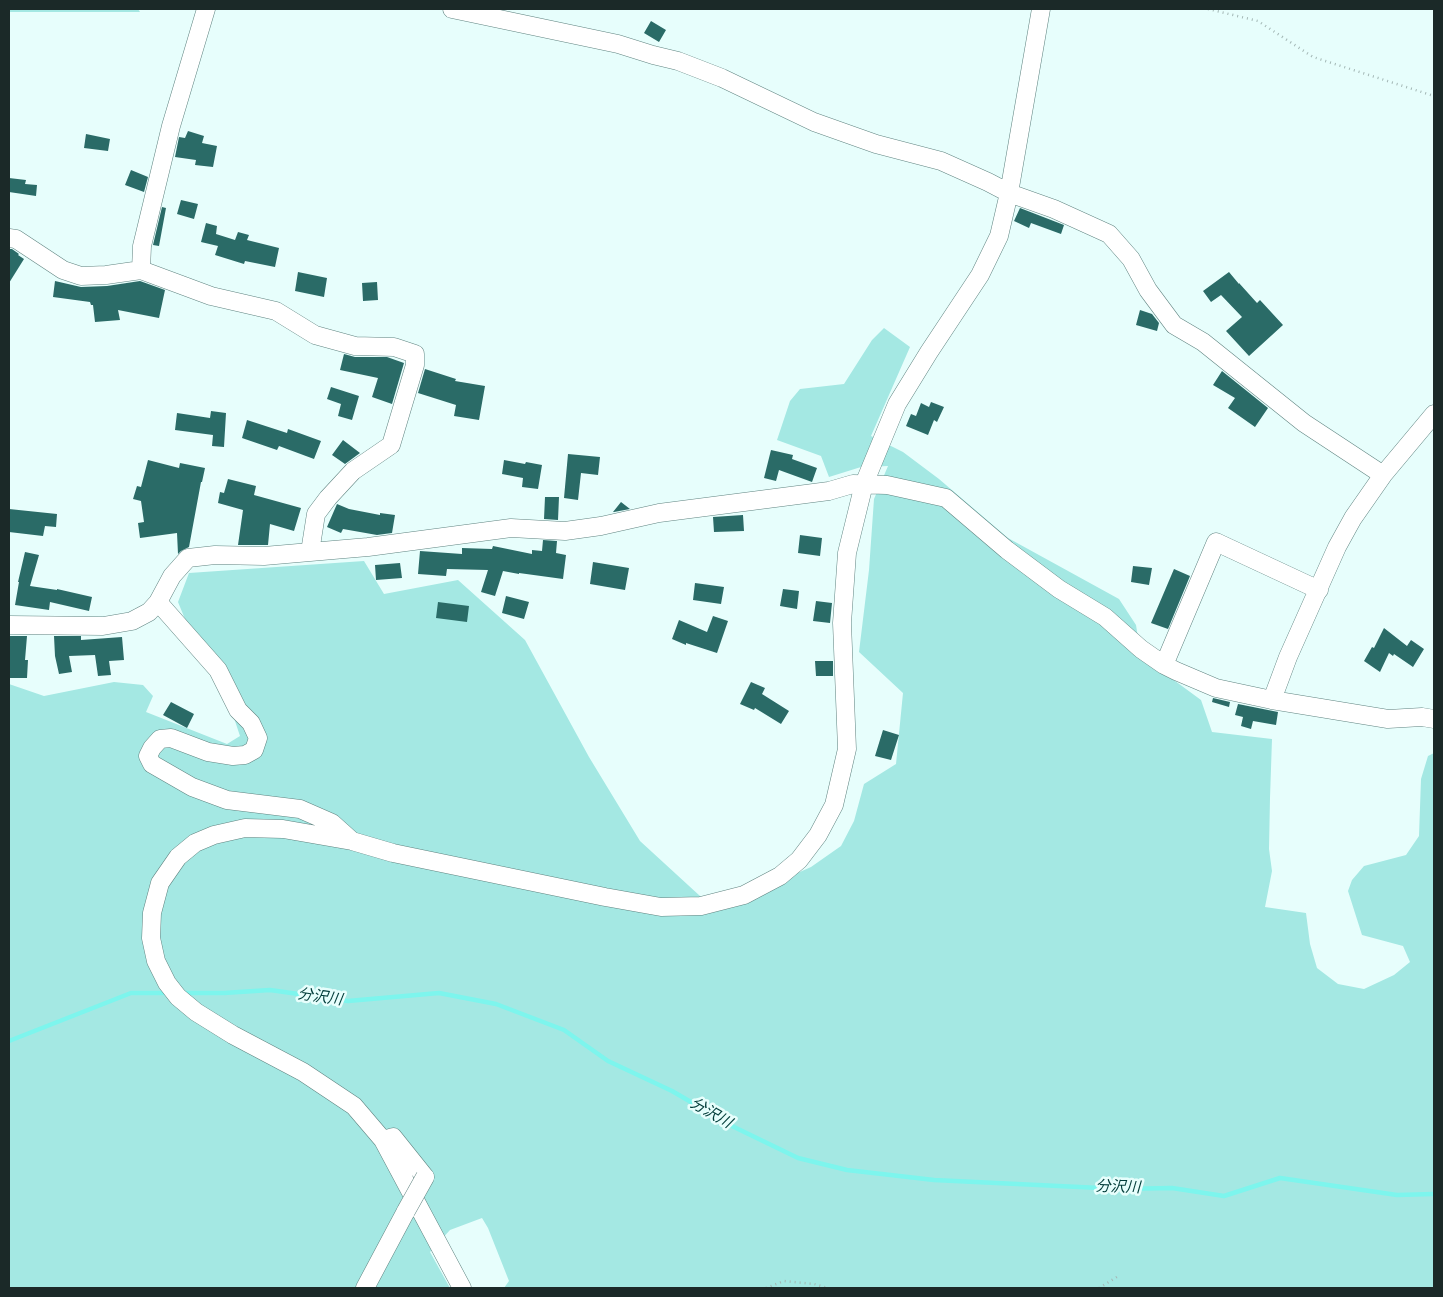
<!DOCTYPE html>
<html>
<head>
<meta charset="utf-8">
<style>
	body { margin:0 }
	#map { position:relative; width:1443px; height:1297px; overflow:hidden; background:#e7fefc; font-family:Mulish,sans-serif }
	canvas { display:block }
	.frame { position:absolute; inset:0; border:10px solid #1b2928; pointer-events:none }
</style>
</head>
<body>
<div id="map">
<canvas width="1443" height="1297"></canvas>
<div class="frame"></div>
</div>
<script>
const c = document.querySelector('canvas').getContext('2d');
c.lineJoin = 'round';
function fillPath(path, color) { c.fillStyle = color; c.fill(path, 'evenodd'); }
const toPath = rows => new Path2D(rows.map(r => 'M' + r).join(''));
function strokePath(path, color, width, dash) { c.strokeStyle = color; c.lineWidth = width; c.lineCap = dash ? 'butt' : 'round'; c.setLineDash(dash || []); c.stroke(path); }
function write(font, color, halo, rows, align = 'center') {
  c.font = font + ' Mulish,"Noto Sans JP",sans-serif'; c.lineWidth = 5; c.setLineDash([]); c.textBaseline = 'middle'; c.strokeStyle = halo; c.fillStyle = color; for (const [text, x, y, turn = 0] of rows) {
    c.save(); c.translate(x, y); c.rotate((+turn || 0) * Math.PI / 180); c.textAlign = isNaN(turn) ? turn : align; if (halo) c.strokeText(text, 0, 0); c.fillText(text, 0, 0); c.restore();
  }
}
fillPath(toPath([
	[9,9,138,9,140,12,9,12],
	[884,328,910,347,871,436,903,452,939,479,1008,538,1119,599,1136,625,1141,656,1201,700,1212,732,1272,739,1270,798,1269,849,1272,871,1265,907,1306,913,1310,944,1317,968,1338,984,1364,989,1394,975,1410,962,1403,946,1362,935,1348,891,1352,880,1364,866,1406,855,1419,836,1421,779,1428,756,1434,753,1434,1288,504,1288,509,1281,488,1228,482,1218,450,1230,430,1252,450,1288,9,1288,9,684,44,696,114,682,143,685,153,696,146,712,227,744,240,736,230,706,187,624,178,602,189,573,364,561,384,594,458,580,525,640,589,757,640,841,700,896,719,908,811,867,841,846,854,821,864,784,896,764,903,693,859,652,869,570,874,499,888,466,861,467,829,477,821,456,777,440,790,401,800,389,844,384,872,340]
]), '#a4e8e3');
strokePath(toPath([
	[181,993,224,993,270,990,348,1001,439,993,496,1004,564,1030,608,1061,672,1091,734,1127,798,1158,847,1170,934,1180,1121,1189,1172,1188,1224,1196,1280,1178,1397,1195,1434,1194],
	[9,1041,131,993,168,993]
]), '#7df5ed', 4.5);
fillPath(toPath([
	[651,21,666,30,659,42,644,33],
	[188,131,204,136,202,143,217,146,213,167,195,165,196,160,175,157,179,137,185,138],
	[86,134,110,139,108,151,84,148],
	[131,170,148,177,144,192,125,185],
	[9,178,26,180,25,184,37,185,36,196,9,192],
	[181,200,198,204,194,219,177,214],
	[162,207,166,208,159,246,153,245],
	[1020,208,1064,225,1061,234,1031,223,1029,228,1014,221],
	[206,223,217,226,216,234,235,240,238,232,249,235,247,240,279,248,275,267,245,261,244,264,215,255,218,246,201,242],
	[9,249,12,249,19,254,18,255,24,259,9,283],
	[298,272,327,278,324,297,295,291],
	[1229,272,1239,284,1239,283,1257,303,1260,300,1283,325,1249,356,1226,331,1242,317,1221,295,1211,302,1203,291],
	[55,281,81,287,107,286,140,281,165,290,159,318,118,310,120,320,95,322,93,305,91,305,90,302,53,297],
	[377,282,378,300,363,301,362,283],
	[1140,310,1152,314,1159,323,1157,331,1136,325],
	[344,354,355,357,387,357,404,363,392,404,372,397,378,378,340,370],
	[425,369,456,379,455,381,485,386,479,420,454,416,456,405,418,393],
	[1222,371,1268,408,1255,427,1228,408,1235,398,1213,385],
	[331,387,359,396,352,420,338,416,341,404,327,399],
	[931,402,944,407,937,422,934,420,928,435,906,426,911,414,916,416,921,403,929,407],
	[211,411,226,413,224,447,212,446,213,435,175,430,177,413,210,418],
	[247,420,287,433,288,429,321,441,314,459,279,446,277,450,242,438],
	[343,440,360,453,345,464,332,455],
	[771,450,793,455,792,459,817,468,812,482,779,470,776,481,764,478],
	[568,454,600,457,598,475,581,473,578,500,564,498],
	[148,460,179,468,180,463,205,468,202,482,201,482,189,547,181,551,178,554,177,533,140,538,138,523,144,522,141,501,133,499,137,486,141,487],
	[504,460,525,464,526,462,542,465,538,489,522,487,523,478,502,474],
	[228,479,256,486,254,495,301,508,294,531,270,524,268,545,238,545,243,510,218,503,220,492,224,493],
	[545,497,559,497,558,520,544,519],
	[621,502,630,509,614,512,613,512],
	[337,504,349,509,380,515,380,513,395,515,392,533,377,535,343,529,341,533,327,527],
	[9,509,57,514,56,527,45,526,43,536,9,532],
	[743,515,744,531,714,532,713,517],
	[800,535,822,538,820,556,798,553],
	[543,540,557,541,556,553,566,555,563,579,519,573,519,574,503,571,495,596,481,592,488,570,447,569,446,576,418,574,420,551,462,554,462,548,492,549,493,546,532,554,532,550,542,551],
	[25,552,39,555,30,586,57,590,57,589,92,597,89,611,50,602,49,610,15,605,19,582,18,582],
	[593,562,629,568,625,590,590,584],
	[400,563,402,578,376,580,375,565],
	[1133,566,1152,568,1149,585,1131,582],
	[1174,569,1190,576,1168,629,1151,623],
	[695,583,724,587,721,604,693,600],
	[783,589,799,591,797,609,780,606],
	[506,596,529,602,524,619,502,613],
	[816,601,832,603,830,623,813,621],
	[438,602,469,606,467,622,436,618],
	[713,616,728,621,717,653,686,643,686,645,672,639,679,620,707,632],
	[1384,628,1407,646,1411,640,1424,649,1413,667,1394,654,1393,656,1389,653,1380,672,1364,661,1372,647,1374,648],
	[9,636,27,636,25,660,28,660,27,678,9,678],
	[54,636,81,636,81,640,122,637,124,660,109,661,111,675,98,676,95,655,69,656,72,672,59,674,55,656],
	[815,661,833,661,833,676,816,676],
	[751,682,765,688,762,694,789,711,781,724,755,708,754,710,740,704],
	[1213,698,1230,702,1229,707,1212,702],
	[171,702,194,714,187,728,163,715],
	[1238,704,1278,712,1276,725,1253,721,1251,729,1241,726,1243,717,1235,715],
	[883,730,899,735,891,760,875,756]
]), '#2a6b67');
const minor = toPath([
	[452,9,618,44,653,55,678,61,722,78,814,122,876,144,941,161,988,182,1009,193,1054,209,1109,234,1131,259,1148,290,1174,325,1203,342,1304,423,1383,475],
	[9,238,16,239,63,270,81,276,106,275,141,270,211,296,276,311,315,335,355,346,394,347,415,354,415,365,391,445,353,471,328,498,316,514,310,552],
	[141,270,142,246,171,126,206,9],
	[158,602,218,670,238,710,251,723,258,738,254,750,245,755,233,756,208,752,171,738,160,739,152,748,148,756,152,764,192,787,227,800,300,809,332,823,351,840],
	[9,625,103,626,132,621,149,612,158,602,172,576,188,558,215,555,264,556,310,552,368,547,511,528,565,531,601,526,659,513,829,491,853,484,887,485,946,498,1007,550,1059,589,1105,617,1141,649,1164,665,1176,671,1216,688,1272,700,1388,719,1422,717,1434,719],
	[1164,665,1216,542,1319,590],
	[1272,700,1288,657,1337,547,1353,518,1383,475,1434,414],
	[383,1140,393,1137,425,1177],
	[365,1288,406,1211],
	[462,1288,383,1140,354,1106,303,1072,233,1035,196,1012,178,997,167,983,156,961,151,938,152,913,160,883,178,857,195,843,214,835,245,828,283,829,352,841,393,853,605,897,661,907,701,906,744,895,780,876,799,860,818,835,834,805,847,749,842,623,847,553,864,484,897,404,929,352,980,275,999,236,1009,193,1041,9]
]);
strokePath(minor, '#608481', 19);
strokePath(toPath([
	[1208,9,1258,21,1313,57,1434,96],
	[766,1288,784,1281,814,1284,828,1288],
	[1099,1288,1120,1275]
]), '#a3b7b5', 2.5, [1, 4]);
strokePath(minor, '#fff', 18);
const minorBridge = toPath([
	[406,1211,425,1177]
]);
strokePath(minorBridge, '#608481', 19, []);
strokePath(minorBridge, '#fff', 18);
write('italic 15px', '#003c39', '#e7fefc', [
	["分沢川",320,997,8],
	["分沢川",711,1113,30],
	["分沢川",1118,1187,2]
]);
</script>
</body>
</html>
